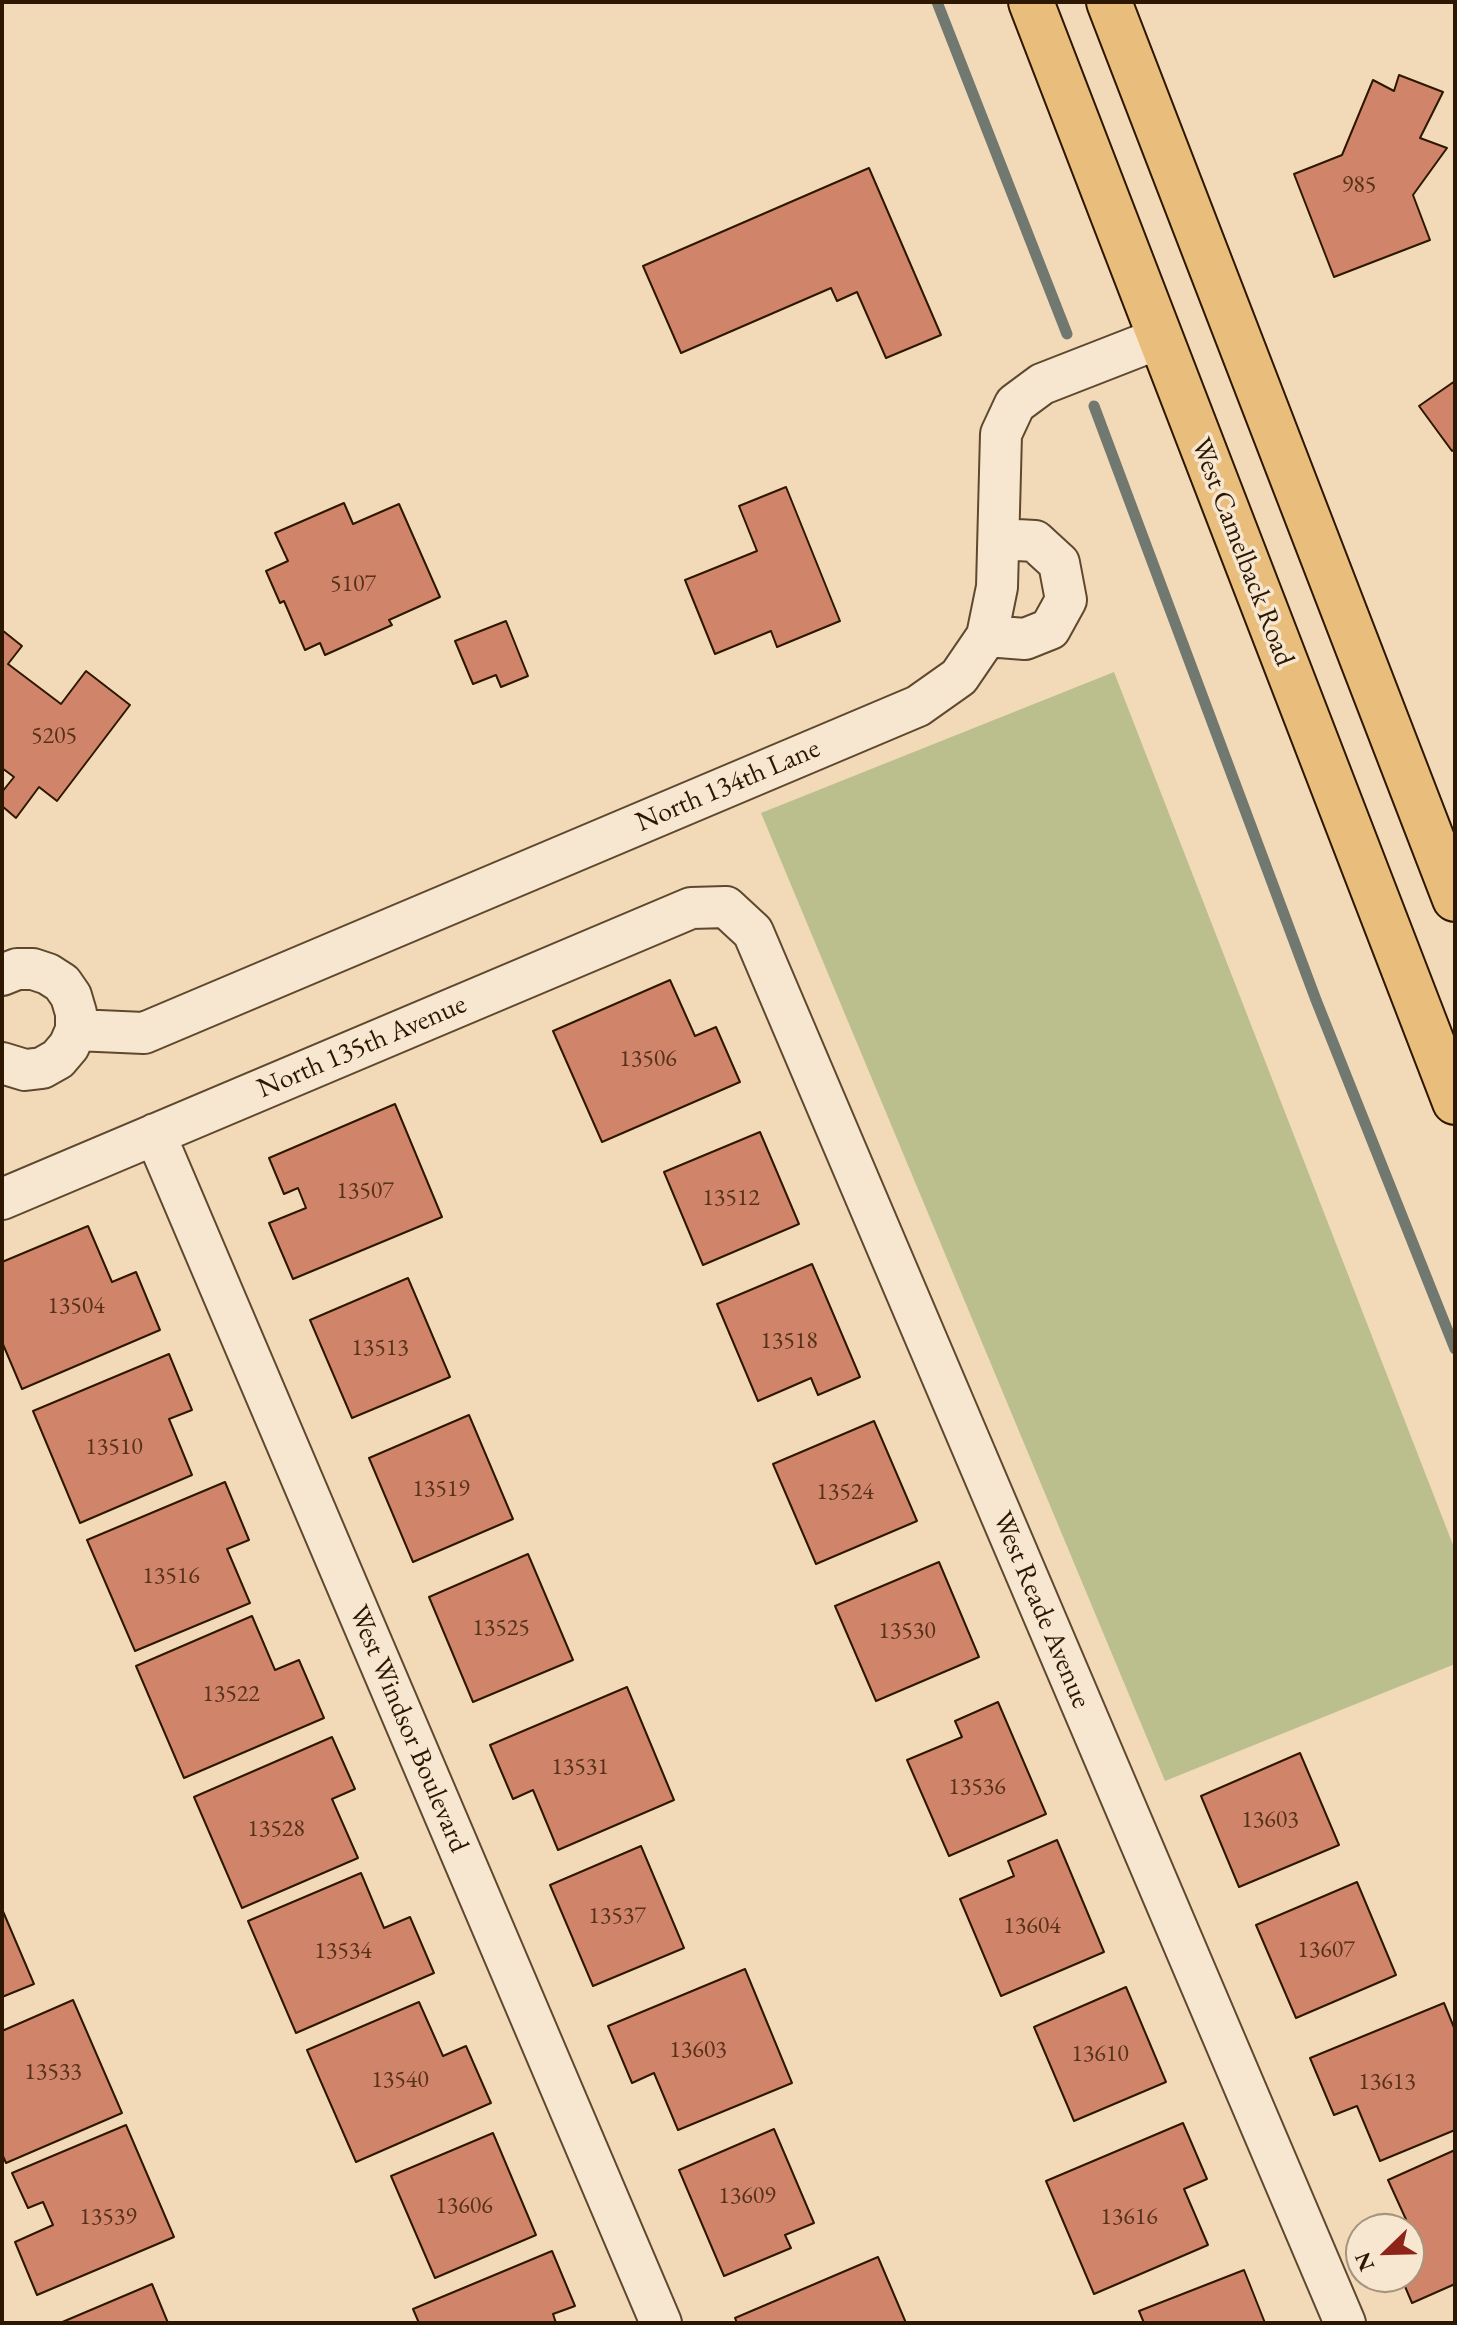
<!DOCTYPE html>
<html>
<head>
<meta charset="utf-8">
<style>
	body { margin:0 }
	#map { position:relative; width:1457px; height:2325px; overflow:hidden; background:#f2dab8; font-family:"EB Garamond",serif }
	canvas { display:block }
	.frame { position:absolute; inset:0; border:4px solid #2d1700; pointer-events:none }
	.north { position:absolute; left:1345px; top:2213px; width:80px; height:80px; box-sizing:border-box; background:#f7e7d1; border:2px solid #a6947d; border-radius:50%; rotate:247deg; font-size:22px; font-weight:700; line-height:32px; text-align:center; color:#2d1700 }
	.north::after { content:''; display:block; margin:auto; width:28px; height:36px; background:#8f2418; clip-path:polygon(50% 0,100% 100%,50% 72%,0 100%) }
</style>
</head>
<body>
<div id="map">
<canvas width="1457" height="2325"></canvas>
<div class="frame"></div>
<div class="north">N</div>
</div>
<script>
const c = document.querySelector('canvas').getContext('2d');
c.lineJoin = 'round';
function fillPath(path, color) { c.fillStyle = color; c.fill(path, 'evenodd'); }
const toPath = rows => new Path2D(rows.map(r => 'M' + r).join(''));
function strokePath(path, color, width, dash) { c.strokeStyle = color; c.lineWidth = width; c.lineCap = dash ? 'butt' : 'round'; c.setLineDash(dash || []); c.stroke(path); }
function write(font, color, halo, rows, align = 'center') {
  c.font = font + ' "EB Garamond",serif'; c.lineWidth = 7; c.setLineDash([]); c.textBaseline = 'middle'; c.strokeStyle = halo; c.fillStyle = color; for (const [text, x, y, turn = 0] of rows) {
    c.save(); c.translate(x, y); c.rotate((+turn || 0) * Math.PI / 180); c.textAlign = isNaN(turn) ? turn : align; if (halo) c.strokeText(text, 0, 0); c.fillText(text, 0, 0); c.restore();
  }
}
fillPath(toPath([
	[1114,672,1455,1550,1455,1664,1165,1781,761,813]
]), '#bbbf8e');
strokePath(toPath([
	[937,2,1067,334],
	[1094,406,1316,1000,1455,1349]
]), '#71786f', 11);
const building = toPath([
	[1399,75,1443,92,1420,138,1447,148,1413,195,1430,240,1334,277,1294,174,1342,155,1373,80,1394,91,1399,75],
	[869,168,941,335,886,358,857,292,837,301,831,288,681,353,643,266,869,168],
	[1455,381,1455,449,1452,451,1419,406,1455,381],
	[786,487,840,621,777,647,771,631,715,654,685,580,757,551,739,506,786,487],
	[344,503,353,524,399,504,440,597,389,620,392,625,325,655,320,643,305,650,284,601,280,603,266,571,288,561,275,533,344,503],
	[506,621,528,676,501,687,496,675,473,684,455,641,506,621],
	[2,630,22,646,8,664,61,704,86,671,130,705,57,801,39,787,16,818,2,806,2,792,14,777,2,768,2,630],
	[670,980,695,1036,716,1027,740,1082,602,1142,553,1031,670,980],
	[395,1104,442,1217,293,1279,269,1223,306,1208,298,1188,284,1194,269,1158,395,1104],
	[760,1132,799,1224,703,1265,664,1172,760,1132],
	[88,1226,112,1282,136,1272,160,1330,22,1389,2,1342,2,1262,88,1226],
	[812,1264,860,1377,818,1395,811,1378,758,1401,717,1304,812,1264],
	[408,1278,450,1377,352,1418,310,1320,408,1278],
	[169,1354,192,1410,169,1419,192,1475,80,1523,33,1411,169,1354],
	[469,1415,513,1519,413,1562,369,1458,469,1415],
	[874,1421,917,1521,816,1564,773,1464,874,1421],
	[225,1482,249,1540,227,1549,250,1603,135,1651,87,1540,225,1482],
	[528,1554,573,1660,473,1702,429,1597,528,1554],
	[939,1562,979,1657,876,1701,835,1606,939,1562],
	[252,1616,275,1670,299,1660,324,1718,184,1778,136,1666,252,1616],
	[627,1687,674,1800,558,1850,533,1790,513,1799,490,1745,627,1687],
	[998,1702,1046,1814,949,1856,907,1760,962,1737,955,1721,998,1702],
	[332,1737,355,1789,332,1799,358,1858,242,1908,194,1797,332,1737],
	[1300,1753,1339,1845,1239,1887,1201,1796,1300,1753],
	[1057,1840,1104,1952,1001,1996,960,1899,1014,1876,1008,1861,1057,1840],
	[641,1846,684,1948,593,1986,550,1885,641,1846],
	[361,1873,384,1928,410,1917,434,1973,296,2033,248,1921,361,1873],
	[1357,1882,1396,1975,1296,2018,1256,1925,1357,1882],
	[2,1909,34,1984,2,1997,2,1909],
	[745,1969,792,2083,678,2130,654,2073,632,2083,608,2026,745,1969],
	[1126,1987,1166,2082,1074,2121,1034,2027,1126,1987],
	[73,2000,122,2113,6,2163,2,2154,2,2031,73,2000],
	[419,2002,443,2056,466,2046,491,2103,356,2162,307,2050,419,2002],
	[1444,2003,1455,2030,1455,2130,1380,2161,1357,2106,1334,2115,1310,2058,1444,2003],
	[1183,2123,1207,2179,1184,2189,1208,2245,1094,2294,1046,2181,1183,2123],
	[126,2125,174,2237,37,2295,15,2242,53,2225,43,2202,28,2208,12,2173,126,2125],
	[774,2129,814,2223,785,2235,791,2248,724,2276,679,2170,774,2129],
	[493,2133,536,2235,435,2278,391,2176,493,2133],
	[1455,2150,1455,2284,1412,2303,1401,2277,1409,2277,1409,2239,1414,2237,1388,2180,1455,2150],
	[552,2251,575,2306,553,2314,556,2323,419,2323,413,2309,552,2251],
	[878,2257,906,2323,737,2323,735,2318,878,2257],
	[1244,2270,1265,2323,1144,2323,1139,2311,1244,2270],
	[152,2284,168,2323,60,2323,152,2284]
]);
fillPath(building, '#d0846a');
strokePath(building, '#2d1700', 2);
const minor = toPath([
	[987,636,1025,639,1050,629,1066,600,1059,563,1035,541,999,539],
	[2,975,17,969,33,969,48,974,62,983,71,996,76,1013,76,1030,69,1046,58,1059,42,1068,25,1070,2,1063],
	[76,1030,144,1033,918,706,959,677,987,636,997,587,1001,434,1015,404,1042,384,1160,338],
	[155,1134,661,2323],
	[2,1199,691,908,726,907,753,932,1345,2323]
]);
const primary = toPath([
	[1031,2,1455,1102],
	[1109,2,1455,899]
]);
strokePath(minor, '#5e482e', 44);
strokePath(primary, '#2d1700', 48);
strokePath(minor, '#f7e7d1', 40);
strokePath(primary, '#e9bd7c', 44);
write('24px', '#56321a', null, [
	["985",1359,185],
	["5107",353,584],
	["5205",54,736],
	["13506",648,1059],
	["13507",365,1191],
	["13512",731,1198],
	["13504",76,1306],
	["13518",789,1341],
	["13513",380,1348],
	["13510",114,1447],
	["13519",441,1489],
	["13524",845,1492],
	["13516",171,1576],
	["13525",501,1628],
	["13530",907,1631],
	["13522",231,1694],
	["13531",580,1767],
	["13536",977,1787],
	["13603",1270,1820],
	["13528",276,1829],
	["13537",617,1916],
	["13604",1032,1926],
	["13607",1326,1950],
	["13534",343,1951],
	["13603",698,2050],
	["13610",1100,2054],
	["13533",53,2072],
	["13540",400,2080],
	["13613",1387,2082],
	["13609",747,2196],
	["13606",464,2206],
	["13539",108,2217],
	["13616",1129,2217]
]);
write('28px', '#2d1700', '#f7e7d1', [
	["West Camelback Road",1242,552,69],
	["North 134th Lane",728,786,-23],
	["North 135th Avenue",362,1047,-23],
	["West Reade Avenue",1041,1610,67],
	["West Windsor Boulevard",408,1729,67]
]);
</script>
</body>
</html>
